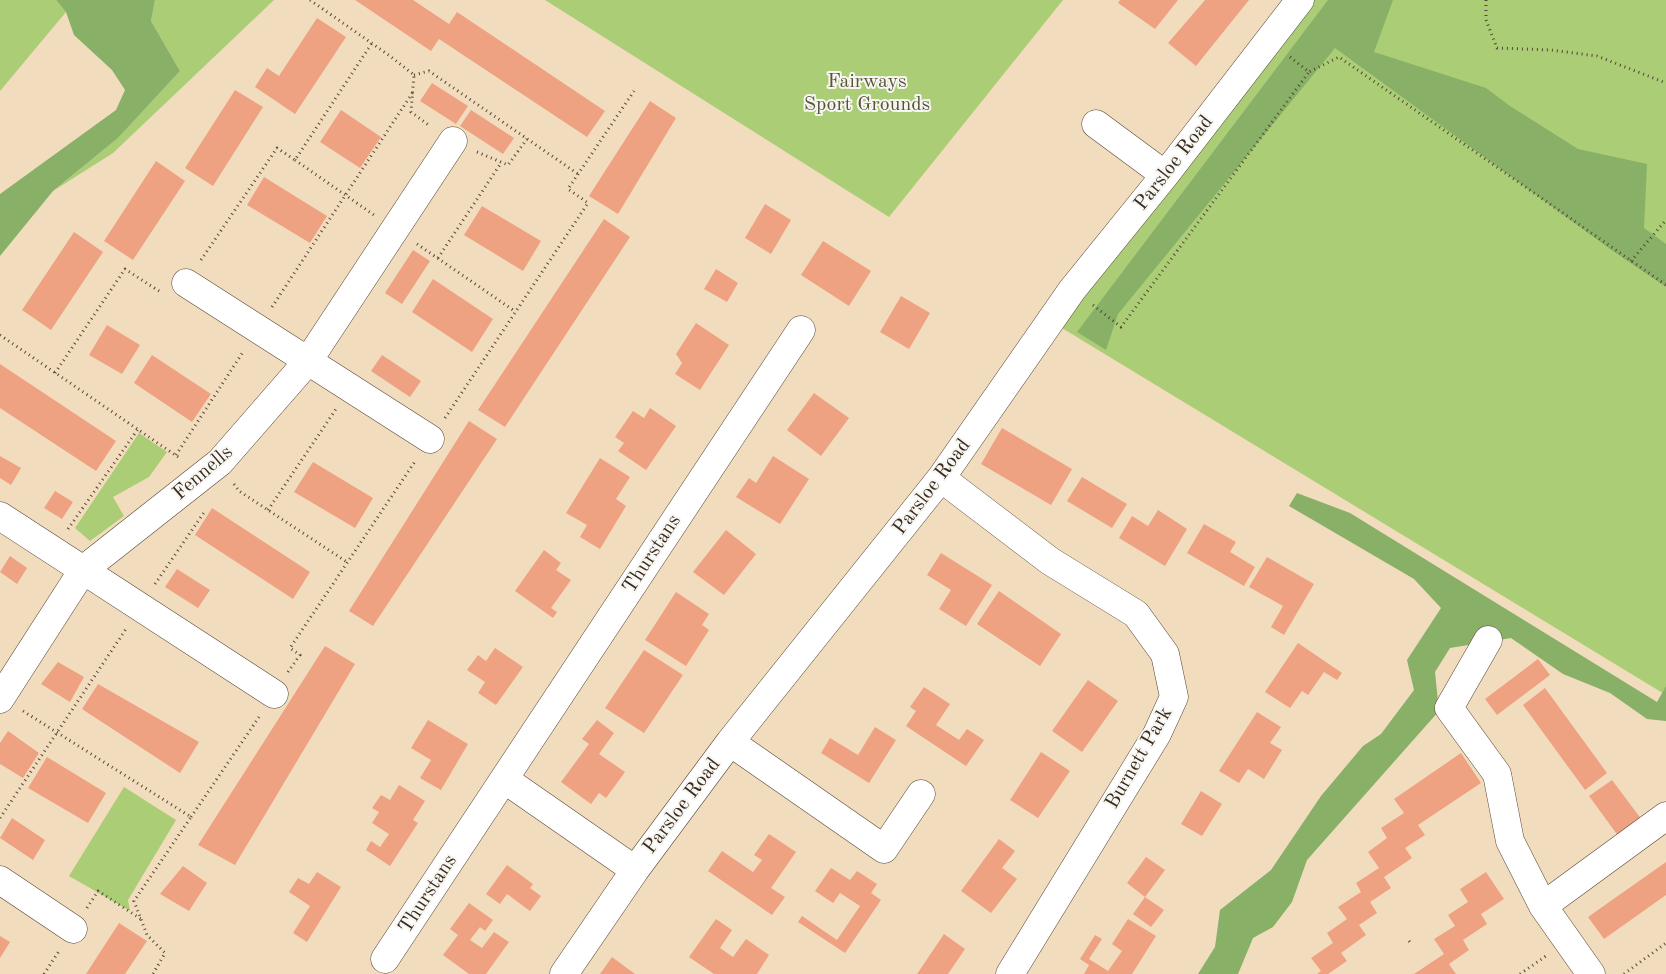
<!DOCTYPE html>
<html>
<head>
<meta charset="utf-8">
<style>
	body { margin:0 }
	canvas { display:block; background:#f1dcbd }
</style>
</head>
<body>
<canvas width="1666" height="974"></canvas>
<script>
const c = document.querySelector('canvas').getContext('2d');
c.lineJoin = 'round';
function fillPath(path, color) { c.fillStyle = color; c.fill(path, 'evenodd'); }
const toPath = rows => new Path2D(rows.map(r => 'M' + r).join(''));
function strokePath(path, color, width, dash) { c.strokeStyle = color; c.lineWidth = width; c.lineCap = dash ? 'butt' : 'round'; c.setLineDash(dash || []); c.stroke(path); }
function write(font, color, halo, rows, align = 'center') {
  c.font = font + ' "Old Standard TT",serif'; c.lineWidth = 4; c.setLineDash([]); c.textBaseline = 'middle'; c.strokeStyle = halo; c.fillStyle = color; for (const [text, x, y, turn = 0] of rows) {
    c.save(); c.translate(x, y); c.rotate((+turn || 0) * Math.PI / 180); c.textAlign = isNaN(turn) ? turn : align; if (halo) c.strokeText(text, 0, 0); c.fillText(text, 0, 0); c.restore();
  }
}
fillPath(toPath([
	[0,0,56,0,66,12,0,91],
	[155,0,274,0,113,153,53,191,118,138,180,71,151,21],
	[545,0,1063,0,889,217],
	[1291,0,1666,0,1666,695,1057,325],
	[139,433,167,452,149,477,113,497,124,516,90,541,75,528],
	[124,787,176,820,128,900,130,911,69,876]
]), '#abcd76');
fillPath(toPath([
	[56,0,155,0,151,21,180,71,118,138,53,191,0,256,0,194,116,110,125,90,112,70,74,35,66,12],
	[1328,0,1393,0,1374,52,1486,88,1510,106,1578,149,1647,164,1644,228,1666,244,1666,287,1610,249,1335,48,1118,314,1106,350,1077,332],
	[1297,493,1350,513,1657,702,1666,686,1666,721,1647,719,1610,693,1563,674,1511,638,1450,648,1435,672,1439,711,1307,860,1292,902,1273,927,1253,938,1238,974,1198,974,1215,947,1220,910,1271,870,1321,796,1363,746,1381,734,1414,690,1407,660,1441,608,1414,579,1289,506]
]), '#88b067');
fillPath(toPath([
	[355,0,413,0,449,24,457,12,605,111,587,137,439,39,431,51],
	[1120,0,1178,0,1155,29,1118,3],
	[1205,0,1249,0,1196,66,1168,43],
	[317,18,346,37,295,114,255,87,267,68,279,76],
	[432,83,468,106,456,124,420,101],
	[235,90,263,107,213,186,185,168],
	[650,101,676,118,618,214,589,196],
	[341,110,381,137,360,168,320,142],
	[471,110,514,138,503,154,460,126],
	[156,161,185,181,133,260,104,241],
	[264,177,327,216,310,243,247,205],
	[765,204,791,220,771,254,745,238],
	[482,206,541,241,523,271,464,235],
	[604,219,630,237,505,427,478,410],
	[74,232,103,252,51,330,22,310],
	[823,241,871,271,849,306,801,275],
	[413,250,430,261,402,304,385,293],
	[716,269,738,283,727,302,704,289],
	[433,279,493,319,472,352,412,312],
	[901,296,930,313,909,349,880,332],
	[696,323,729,345,700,390,675,374,682,363,676,354],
	[107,325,140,345,122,374,89,355],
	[152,355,211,394,192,422,134,383],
	[382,355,421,381,410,397,371,371],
	[0,364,116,441,96,471,0,408],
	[814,393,849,418,821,456,787,430],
	[650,408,676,426,646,470,618,451,624,443,615,437,633,411,644,418],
	[469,421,497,439,373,626,349,611],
	[1002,428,1072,469,1051,505,981,464],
	[0,456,21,468,11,485,0,478],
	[773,456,809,479,780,524,736,497,749,478,756,483],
	[600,458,630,477,616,499,626,506,600,549,580,537,587,525,566,513],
	[313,462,373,498,355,528,294,492],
	[1082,477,1127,504,1112,528,1067,501],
	[55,491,73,502,62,519,44,508],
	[212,508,310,572,293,599,195,535],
	[1158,510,1187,529,1165,566,1119,538,1132,516,1148,526],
	[1204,524,1236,542,1230,552,1255,567,1244,586,1187,553],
	[726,530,756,554,724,595,693,572],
	[544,550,561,563,556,570,571,580,551,608,557,612,553,618,515,591],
	[941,553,992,585,966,626,939,609,951,590,927,575],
	[10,556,27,568,17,584,0,572],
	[1267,557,1314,584,1284,635,1271,627,1283,606,1249,587],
	[177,569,210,590,198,608,165,587],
	[999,591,1061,634,1040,666,977,624],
	[676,592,709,614,702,625,709,630,686,666,645,640],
	[1298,643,1342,673,1337,680,1324,672,1308,695,1302,691,1290,708,1265,692],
	[325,646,355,664,235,865,198,845],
	[495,648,523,667,496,705,478,693,485,682,467,670,478,655,486,661],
	[644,650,683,675,644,733,605,708],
	[1538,659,1550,675,1497,715,1485,699],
	[58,662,84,677,70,702,41,684],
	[1088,680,1118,701,1082,752,1052,731],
	[98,684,199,742,180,773,82,709],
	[924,687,950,704,936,725,959,740,967,729,984,740,966,766,906,726,916,711,910,707],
	[1545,688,1607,773,1585,790,1523,705],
	[1257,712,1281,727,1270,743,1282,750,1264,779,1248,769,1239,783,1219,771],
	[428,720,468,744,441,790,420,778,431,760,411,748],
	[597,720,614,733,599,754,625,772,606,798,599,793,591,804,561,782,589,744,582,739],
	[875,727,896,740,869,783,821,753,830,738,858,755],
	[8,731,39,753,23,778,0,764,0,743],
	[1041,752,1070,771,1038,818,1010,800],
	[1461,753,1481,783,1418,825,1425,835,1405,848,1412,858,1384,877,1391,888,1370,902,1377,913,1359,925,1366,935,1341,953,1347,961,1328,974,1317,974,1321,971,1311,958,1333,943,1327,933,1347,919,1338,907,1361,892,1356,883,1379,868,1368,852,1387,838,1381,828,1404,813,1394,799],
	[47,757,106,793,88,823,28,788],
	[1612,780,1642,820,1619,837,1589,796],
	[399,785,425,801,413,820,418,823,390,866,366,850,371,841,380,847,389,834,372,823,379,812,372,808,381,795,390,800],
	[1201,791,1222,804,1202,836,1181,824],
	[12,818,45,840,33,860,0,838],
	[769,834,796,852,771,888,785,897,772,915,708,871,722,851,753,872,762,860,754,855],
	[999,839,1015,851,1002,868,1017,879,991,913,961,891],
	[1146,857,1165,870,1145,897,1164,910,1151,927,1133,914,1145,897,1127,883],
	[1666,862,1666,895,1604,939,1588,917],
	[507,865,533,884,530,888,541,896,530,911,507,894,500,904,486,894],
	[183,866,207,883,189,911,160,894],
	[831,868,850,880,857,871,877,884,871,893,881,900,845,953,798,922,802,916,837,940,860,906,840,893,833,903,815,891],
	[317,872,341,887,307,942,293,933,310,906,289,892,298,878,309,884],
	[1486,872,1504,899,1481,914,1487,924,1463,940,1469,950,1449,964,1456,974,1414,974,1444,954,1434,939,1455,926,1448,915,1468,902,1460,889],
	[469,903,493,920,485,931,480,927,470,940,482,948,494,932,509,942,486,974,469,974,443,955,458,935,450,929],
	[716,919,732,930,720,948,733,957,746,939,769,955,757,974,714,974,689,957],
	[1128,919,1156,936,1132,974,1084,974,1089,965,1080,959,1095,935,1102,939,1089,959,1108,971,1122,951,1112,944],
	[119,923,147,941,125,974,86,974],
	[944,934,965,949,948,974,917,974],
	[0,936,10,942,0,958],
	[612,957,635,974,600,974]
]), '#efa282');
const minor = toPath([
	[1096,124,1165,175],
	[186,283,430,439],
	[941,478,1050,561,1136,614,1165,654,1174,697,1157,734,1010,974],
	[0,516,274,694],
	[1488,640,1449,708,1497,774,1510,841,1543,906,1591,974],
	[0,699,83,570,220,462,308,361,453,141],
	[730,742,884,849,921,794],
	[504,779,635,870],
	[0,880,73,929],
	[1543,906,1666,816],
	[385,959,801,330],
	[564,974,635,870,730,742,941,478,1072,290,1165,175,1300,0]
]);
strokePath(minor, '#564536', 29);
strokePath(toPath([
	[310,0,390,56,414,75,411,112,430,126],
	[1486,0,1486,20,1497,48,1551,50,1597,56,1666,83],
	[1290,57,1309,72,1339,57,1666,285],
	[414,75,429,71,578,174],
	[477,152,508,165,527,139],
	[295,160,374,215],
	[417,244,516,312],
	[438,258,501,163],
	[201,260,277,148,295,160,372,43],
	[1631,261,1666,220],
	[1093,305,1121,327,1309,72],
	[272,307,413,92],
	[0,335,181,459],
	[55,373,125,269,162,293],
	[445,418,588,203,568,189,634,91],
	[176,455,243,352],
	[234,484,239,491,347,562],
	[268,510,336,409],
	[68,529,138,429],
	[155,584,205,511],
	[288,672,300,655,290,648,416,460],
	[23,711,191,817,134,901,147,935,165,953,153,974],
	[191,817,259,717],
	[0,818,126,629],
	[87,908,98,891,141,919],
	[1409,941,1412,945],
	[44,974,59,951],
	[1520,974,1546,956],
	[1624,974,1666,943]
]), '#564536', 3, [1, 4]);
strokePath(minor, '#fff', 28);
write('20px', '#575334', '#f6f6f2', [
	["Fairways",867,82],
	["Sport Grounds",867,105]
]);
write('20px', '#3b2a1e', '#f6f6f2', [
	["Parsloe Road",1174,163,-52],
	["Fennells",203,473,-41],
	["Parsloe Road",932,487,-53],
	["Thurstans",652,554,-57],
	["Burnett Park",1139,758,-60],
	["Parsloe Road",682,806,-53],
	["Thurstans",428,894,-57]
]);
</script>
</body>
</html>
